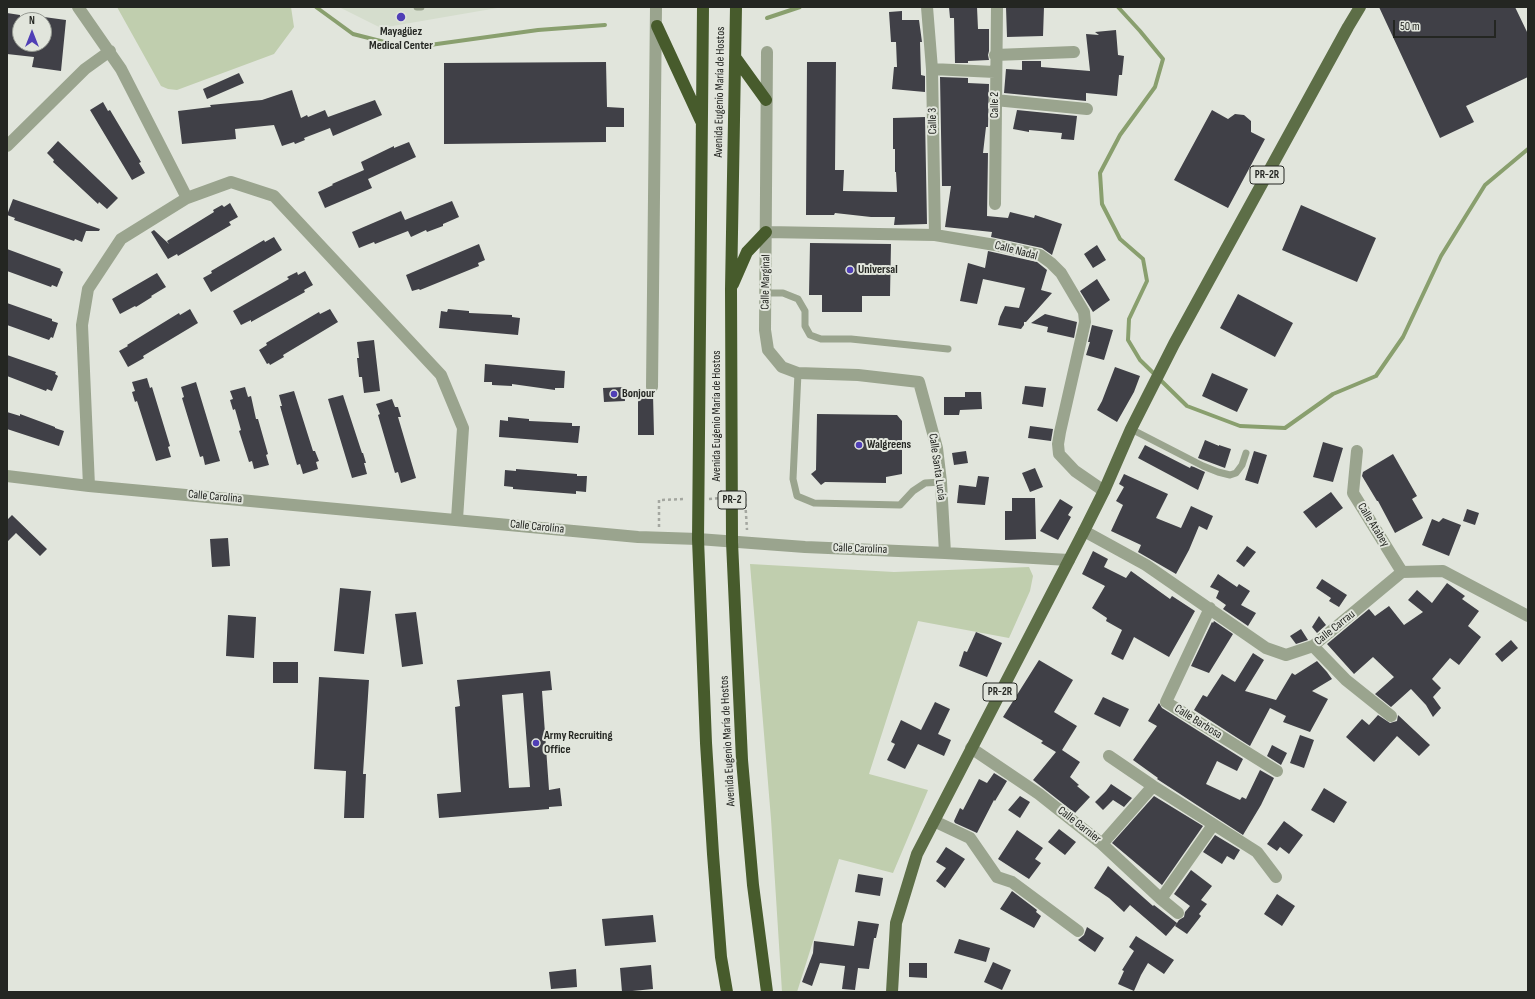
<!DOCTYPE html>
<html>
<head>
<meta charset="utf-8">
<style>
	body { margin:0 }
	#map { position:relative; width:1535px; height:999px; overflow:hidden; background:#e1e5dc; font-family:"Sofia Sans Condensed",sans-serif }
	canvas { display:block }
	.frame { position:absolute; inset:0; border:8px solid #242622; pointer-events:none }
	.north { position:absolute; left:12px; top:12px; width:40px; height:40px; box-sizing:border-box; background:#e1e5dc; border:1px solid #959992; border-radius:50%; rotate:0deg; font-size:11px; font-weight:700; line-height:16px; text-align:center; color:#242622 }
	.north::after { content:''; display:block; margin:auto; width:14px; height:18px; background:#503fb6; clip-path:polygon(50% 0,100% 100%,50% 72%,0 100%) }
	.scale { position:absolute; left:1393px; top:20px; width:103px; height:18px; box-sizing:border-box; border:2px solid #242622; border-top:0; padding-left:5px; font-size:12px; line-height:14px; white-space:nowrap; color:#242622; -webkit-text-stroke:3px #e1e5dc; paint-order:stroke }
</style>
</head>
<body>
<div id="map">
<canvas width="1535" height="999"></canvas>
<div class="frame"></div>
<div class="north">N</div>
<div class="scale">50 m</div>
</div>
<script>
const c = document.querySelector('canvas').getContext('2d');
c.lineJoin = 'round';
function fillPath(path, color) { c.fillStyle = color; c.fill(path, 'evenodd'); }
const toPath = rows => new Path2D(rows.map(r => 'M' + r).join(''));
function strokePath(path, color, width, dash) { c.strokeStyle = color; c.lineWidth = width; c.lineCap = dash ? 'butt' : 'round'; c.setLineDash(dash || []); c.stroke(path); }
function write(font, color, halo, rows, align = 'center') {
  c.font = font + ' "Sofia Sans Condensed",sans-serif'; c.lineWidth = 4; c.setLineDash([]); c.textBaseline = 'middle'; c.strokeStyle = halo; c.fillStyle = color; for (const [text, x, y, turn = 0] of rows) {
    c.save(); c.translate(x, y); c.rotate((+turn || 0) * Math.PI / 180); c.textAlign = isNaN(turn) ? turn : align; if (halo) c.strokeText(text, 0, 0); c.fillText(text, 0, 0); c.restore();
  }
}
fillPath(toPath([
	[339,7,503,7,381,28]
]), '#d5ddcd');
fillPath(toPath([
	[117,7,291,7,294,27,274,54,177,90,168,89,161,86],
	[750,564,894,572,1029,567,1033,576,1030,591,1009,638,918,621,869,774,928,790,893,873,839,859,797,992,782,992,771,819]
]), '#c0ceae');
strokePath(toPath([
	[316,7,353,34,408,48,538,30,605,25],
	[1118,7,1140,31,1163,59,1155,87,1120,135,1100,173,1102,204,1120,239,1143,259,1147,281,1129,319,1128,340,1140,360,1187,406,1240,426,1285,428,1333,394,1376,376,1403,337,1441,256,1485,185,1528,149],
	[767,18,800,7]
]), '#899f6e', 4);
fillPath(toPath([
	[949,7,977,7,978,29,989,29,989,51,988,55,989,60,968,61,968,63,955,63,954,18,950,18],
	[1006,7,1044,7,1043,36,1007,37],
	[1379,7,1515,7,1528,34,1528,77,1466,106,1474,122,1440,138],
	[902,11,902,20,919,20,922,42,920,42,921,75,925,76,925,92,892,89,894,67,897,67,896,42,891,42,889,12],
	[7,13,20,15,20,44,44,44,44,17,66,20,61,71,32,67,34,57,7,54],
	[1116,30,1118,55,1124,56,1122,75,1119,75,1117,96,1086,93,1086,101,1004,93,1006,69,1022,70,1022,61,1041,61,1041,67,1090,71,1086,34,1099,35,1095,32],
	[606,62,607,107,624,108,624,127,606,127,606,142,444,144,444,63],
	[807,62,836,62,835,170,844,170,843,191,897,192,896,172,895,172,895,149,893,149,893,118,925,117,927,224,894,225,895,217,871,217,835,213,834,215,806,215],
	[239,73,244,83,207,99,203,89],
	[940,77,968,78,968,83,989,84,988,127,986,127,983,153,988,153,987,216,1008,218,1010,212,1034,218,1035,215,1062,224,1052,255,1042,248,991,237,992,232,945,227,951,186,942,186],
	[292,90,301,118,307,115,308,117,325,110,328,117,375,100,382,115,333,136,330,128,304,138,305,140,295,144,294,142,282,146,274,125,235,129,236,139,182,144,178,111,211,107,210,105,262,100],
	[103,102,108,111,110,110,141,162,139,163,145,173,132,180,90,110],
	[1017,110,1077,116,1074,140,1061,139,1062,133,1029,130,1029,132,1013,129],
	[1212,110,1228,119,1235,114,1244,115,1251,121,1251,132,1265,139,1228,208,1174,180],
	[58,141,118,198,107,209,99,202,98,204,53,162,54,160,47,153],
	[409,142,416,157,368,179,372,188,325,208,318,192,333,185,332,184,364,170,361,162,394,146,394,148],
	[13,199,100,229,99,231,86,231,82,242,75,239,74,241,14,220,15,218,7,215],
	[452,201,459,217,443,224,443,226,427,232,426,230,411,237,408,231,375,244,374,242,359,248,352,232,401,211,405,220],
	[230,203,238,217,229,222,231,225,178,256,177,254,168,259,151,232,154,230,169,244,167,241,214,212,213,210,222,205,224,207],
	[1301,205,1376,238,1357,282,1282,250],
	[274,237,282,250,211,292,203,278,212,273,211,271,264,240,265,242],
	[810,243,891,244,890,296,862,296,862,312,822,312,822,295,809,295],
	[479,244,485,260,478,263,479,266,420,290,419,289,412,291,406,275],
	[1097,245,1106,260,1093,268,1084,254],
	[7,249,61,269,60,270,63,272,57,287,52,285,51,287,7,271],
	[988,251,1037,262,1047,270,1041,290,1052,293,1026,322,1024,322,1024,325,1021,329,998,325,1000,317,1005,306,1019,308,1025,288,983,279,977,304,960,301,968,263,985,268],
	[305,271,313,285,304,290,305,292,251,322,251,320,241,325,233,311,289,279,287,277,297,272,298,275],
	[157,273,166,287,151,296,152,297,136,307,135,306,120,314,112,299],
	[1097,279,1110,300,1093,312,1080,291],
	[1238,294,1293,323,1275,357,1220,328],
	[7,303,52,319,52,321,58,323,53,338,51,337,49,340,7,325],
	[190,309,198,323,143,356,144,358,128,367,119,351,128,346,127,345,179,313,180,315],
	[330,309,338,322,283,355,284,357,270,365,269,363,267,364,259,350,267,345,266,343,319,312,320,314],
	[448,309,469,311,469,313,512,315,512,317,520,318,518,335,439,328,441,311,447,312],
	[1045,314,1077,322,1074,338,1047,332,1048,327,1031,323],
	[1092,325,1113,330,1104,360,1086,355,1090,342,1088,342],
	[374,340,380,391,364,393,362,377,359,377,357,358,359,358,357,342],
	[7,355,56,372,55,374,58,376,52,391,47,389,46,391,7,376],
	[485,364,565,371,564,388,555,388,555,390,512,384,512,386,492,385,492,382,484,382],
	[1115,367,1140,376,1134,392,1117,422,1097,410,1102,401],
	[1212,373,1248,389,1237,412,1202,396],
	[147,378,150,388,152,387,170,446,168,447,171,457,156,461,137,401,135,402,132,392,135,391,132,382],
	[196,382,220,461,205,465,203,456,200,457,182,398,184,397,181,387],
	[1025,386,1046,388,1043,407,1022,404],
	[245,387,248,397,251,396,256,419,258,419,268,454,266,455,269,465,254,469,252,461,249,462,239,431,241,430,235,409,233,410,230,400,233,399,230,391],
	[624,387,625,401,604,402,603,388],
	[294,391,313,451,315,451,319,461,316,462,318,469,303,474,300,464,297,465,280,406,282,406,279,395],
	[965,392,981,392,982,409,960,410,959,415,944,415,944,397,965,397],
	[648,393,653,394,654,435,638,435,638,394],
	[343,395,362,453,363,453,366,463,364,463,367,474,352,478,328,399],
	[392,399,395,407,398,407,401,417,398,417,416,478,401,483,398,472,395,473,378,415,380,414,376,404],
	[7,412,20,416,20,414,55,427,55,428,64,431,59,446,7,429],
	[817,414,897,415,902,421,902,474,886,477,886,483,825,482,821,485,811,474,816,470],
	[508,417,529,419,529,421,572,423,572,426,580,426,578,443,499,437,500,420,508,421],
	[1030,426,1053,429,1051,441,1028,438],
	[1205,440,1219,446,1219,445,1231,449,1225,468,1198,458],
	[1323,442,1343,448,1333,482,1313,477],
	[1145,445,1190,468,1191,466,1194,467,1205,472,1198,490,1138,458],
	[966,451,968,463,954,465,952,453],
	[1254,451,1267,455,1258,484,1245,480],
	[1393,454,1417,496,1412,499,1423,518,1395,533,1378,501,1377,501,1362,476,1363,472],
	[1035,468,1043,487,1030,492,1022,473],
	[516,469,577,474,577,476,587,476,586,492,576,491,576,494,513,489,513,487,504,486,505,470,516,471],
	[1124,474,1168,494,1156,518,1181,528,1191,506,1213,516,1207,530,1199,526,1189,550,1176,574,1138,552,1141,545,1111,531,1123,505,1116,501,1124,487,1119,484],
	[978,476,989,477,985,505,957,503,959,485,976,487],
	[1331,492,1343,508,1316,528,1303,512],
	[1012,498,1035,498,1036,539,1005,540,1005,511,1012,511],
	[1060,499,1073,507,1068,515,1071,517,1058,540,1040,531],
	[1467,509,1479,513,1475,525,1463,521],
	[12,515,47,549,40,556,16,533,7,542,7,520],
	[1443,518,1461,525,1449,556,1422,545,1432,519,1439,522],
	[228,538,230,566,212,567,210,539],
	[1247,546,1256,552,1244,567,1236,561],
	[1093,551,1108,559,1104,567,1126,578,1131,571,1170,599,1172,596,1195,611,1169,657,1134,637,1123,660,1111,654,1122,630,1106,621,1107,618,1092,608,1105,586,1082,574],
	[1218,574,1237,587,1239,584,1250,591,1241,605,1256,613,1248,626,1223,609,1226,605,1216,598,1219,591,1210,587],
	[1322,579,1347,595,1339,607,1329,601,1331,598,1316,588],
	[1447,583,1465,596,1462,599,1479,611,1468,626,1481,637,1459,665,1450,658,1432,679,1441,688,1433,697,1441,708,1433,717,1426,705,1411,689,1391,707,1375,694,1394,677,1373,657,1354,674,1327,644,1369,609,1375,616,1389,606,1404,625,1423,612,1408,600,1417,590,1432,603],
	[340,588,371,591,364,654,334,651],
	[416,612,423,664,402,667,395,614],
	[228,615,256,617,254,658,226,656],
	[1319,616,1326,625,1317,633,1312,627],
	[1214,621,1233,634,1209,673,1191,666,1212,622,1213,623],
	[1301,629,1308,640,1296,644,1290,636],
	[976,632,1002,643,987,677,959,666,964,651,967,652],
	[1511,640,1518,648,1502,662,1495,654],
	[1253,653,1264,660,1245,691,1276,700,1292,673,1295,675,1317,661,1327,672,1332,679,1312,691,1328,699,1310,732,1283,722,1286,716,1270,708,1250,746,1194,710,1203,695,1207,697,1222,674,1235,682],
	[1039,660,1073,680,1054,712,1077,726,1062,750,1080,762,1070,777,1079,785,1077,786,1090,797,1075,813,1033,780,1056,752,1041,743,1043,741,1003,717],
	[273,662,298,662,298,683,273,683],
	[550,671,552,690,542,691,549,790,560,788,562,806,549,807,549,809,439,818,437,794,461,792,455,707,460,706,457,680],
	[523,693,530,787,509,788,502,695],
	[319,677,369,680,363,774,366,774,364,818,344,818,346,771,314,769],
	[1103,697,1129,709,1120,727,1094,714],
	[935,702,950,709,938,734,951,740,944,756,918,744,905,769,887,760,895,744,891,742,901,720,921,730],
	[1159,703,1162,708,1243,759,1237,771,1217,761,1206,784,1240,800,1242,797,1246,799,1260,770,1274,778,1261,805,1243,835,1157,779,1158,778,1133,760,1157,726,1148,721],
	[1378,715,1390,723,1397,721,1398,715,1430,745,1419,756,1397,736,1374,762,1346,737,1362,719,1369,725],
	[1300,735,1314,740,1304,768,1290,763],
	[1272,745,1287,753,1281,765,1267,756],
	[994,773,1007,781,995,801,994,800,977,833,955,823,954,821,960,808,963,810,979,779,987,783],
	[1111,784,1132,798,1124,807,1113,800,1103,810,1095,802,1106,791],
	[1324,788,1347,802,1334,823,1311,810],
	[1020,796,1030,802,1020,818,1008,810],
	[1154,796,1203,826,1162,885,1112,843],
	[1284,821,1303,835,1289,854,1280,847,1277,851,1267,844],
	[1059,829,1076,842,1065,855,1048,842],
	[1017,830,1043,848,1035,859,1041,863,1029,879,998,859],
	[1215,835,1240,850,1234,860,1227,856,1222,864,1203,852],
	[946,847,965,859,945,888,936,881,946,868,936,862],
	[1108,866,1153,906,1154,905,1177,923,1166,936,1130,905,1124,912,1109,898,1094,888],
	[1191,870,1212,886,1201,900,1207,904,1199,914,1201,916,1187,934,1175,926,1179,920,1184,917,1185,912,1190,906,1174,894],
	[858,874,883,878,880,896,855,892],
	[1012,891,1037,910,1036,912,1041,916,1034,928,1000,909],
	[1277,894,1295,906,1282,926,1264,914],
	[653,915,656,942,605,946,602,919],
	[858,921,879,924,876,938,874,938,869,969,858,968,855,990,842,989,845,966,820,963,812,986,802,982,813,953,814,941,854,946],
	[1087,927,1104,938,1095,952,1078,940,1084,935],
	[1136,936,1174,960,1164,974,1148,963,1141,975,1134,991,1118,984,1124,971,1122,970,1134,951,1129,947],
	[959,939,990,948,986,962,954,953],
	[993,962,1011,970,1002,990,984,982],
	[909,963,927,963,927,978,909,977],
	[651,965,653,989,622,992,620,968],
	[576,969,577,987,551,989,549,972]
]), '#404047');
strokePath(toPath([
	[745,498,747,530],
	[709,499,720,498],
	[659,527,659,500,686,499]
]), '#a4a7a0', 2.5, [3, 3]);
strokePath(toPath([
	[417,7,421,7],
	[766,293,783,293,798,299,805,311,805,326,810,335,821,339,851,339,948,349],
	[798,373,793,479,797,496,814,503,900,505,913,491,925,483,941,482],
	[1131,429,1203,466,1218,472,1230,475,1236,473,1242,465,1246,453]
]), '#9aa48e', 7);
strokePath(toPath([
	[78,7,121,69,187,198],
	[927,7,932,69,935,235],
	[767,52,765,330,768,350,782,367,798,373,858,375,919,382,937,448,941,482,945,553],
	[995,55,1074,52],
	[932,69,995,72],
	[995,100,1087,109],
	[7,146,85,69,110,51],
	[995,204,997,7],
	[766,232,935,235,995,245,1040,255,1051,263,1061,273,1084,312,1085,322,1060,432,1058,444,1059,454,1075,471,1104,491],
	[652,387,656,7],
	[1357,451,1353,493,1402,572],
	[7,476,89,486,638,537,698,539,805,547,945,553,1069,560],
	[89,486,82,325,88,289,121,239,187,198,231,182,274,196,441,375,463,428,457,519],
	[1084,531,1146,565,1266,648,1286,655,1313,646,1402,572,1443,571,1528,616],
	[1210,608,1166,702,1277,771],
	[1313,646,1346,680,1391,716],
	[971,748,1039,794,1102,844,1161,899,1178,913],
	[1109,756,1153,786,1257,852,1276,877],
	[934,821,970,838,997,877,1012,882,1078,931],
	[1102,844,1153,786],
	[1161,899,1213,825]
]), '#9aa48e', 12);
strokePath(toPath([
	[892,992,896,923,917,854,1084,531,1104,491,1131,429,1174,344,1348,27,1360,7]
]), '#5d6e47', 12);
strokePath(toPath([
	[703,7,698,539,706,743,713,854,721,957,727,992],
	[736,7,731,289,732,542,742,760,753,885,767,992],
	[657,26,701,121],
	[735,57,766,100],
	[733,284,747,252,766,232]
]), '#475b2c', 12);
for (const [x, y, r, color] of [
	[401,17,5,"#503fb6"],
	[850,270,4,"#503fb6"],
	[614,394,4,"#503fb6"],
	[859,445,4,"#503fb6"],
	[536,743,4,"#503fb6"]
]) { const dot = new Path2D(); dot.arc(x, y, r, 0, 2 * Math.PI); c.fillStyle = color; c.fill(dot); strokePath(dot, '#e1e5dc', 1.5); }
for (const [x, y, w] of [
	[1267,175,34],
	[732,500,28],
	[1000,692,34]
]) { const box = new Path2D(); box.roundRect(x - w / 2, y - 9, w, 18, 3); c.fillStyle = '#e1e5dc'; c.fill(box); strokePath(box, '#242622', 1); }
write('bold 11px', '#242622', null, [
	["PR-2R",1267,175],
	["PR-2",732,500],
	["PR-2R",1000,692]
]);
write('bold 12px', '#242622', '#e1e5dc', [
	["Mayagüez",401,32,"center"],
	["Medical Center",401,46,"center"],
	["Universal",858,270],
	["Bonjour",622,394],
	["Walgreens",867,445],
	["Army Recruiting",544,736],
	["Office",544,750]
], 'left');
write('12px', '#242622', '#e1e5dc', [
	["Avenida Eugenio María de Hostos",720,92,-89],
	["Calle 2",995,105,-90],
	["Calle 3",933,121,-91],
	["Calle Nadal",1016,251,15],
	["Calle Marginal",766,282,-89],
	["Avenida Eugenio María de Hostos",717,416,-90],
	["Calle Santa Lucía",937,467,82],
	["Calle Carolina",215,497,5],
	["Calle Atabey",1373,525,58],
	["Calle Carolina",537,527,6],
	["Calle Carolina",860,549,2],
	["Calle Carrau",1335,628,-39],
	["Calle Barbosa",1198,722,32],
	["Avenida Eugenio María de Hostos",728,741,-93],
	["Calle Garnier",1079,825,38]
]);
</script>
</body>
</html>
